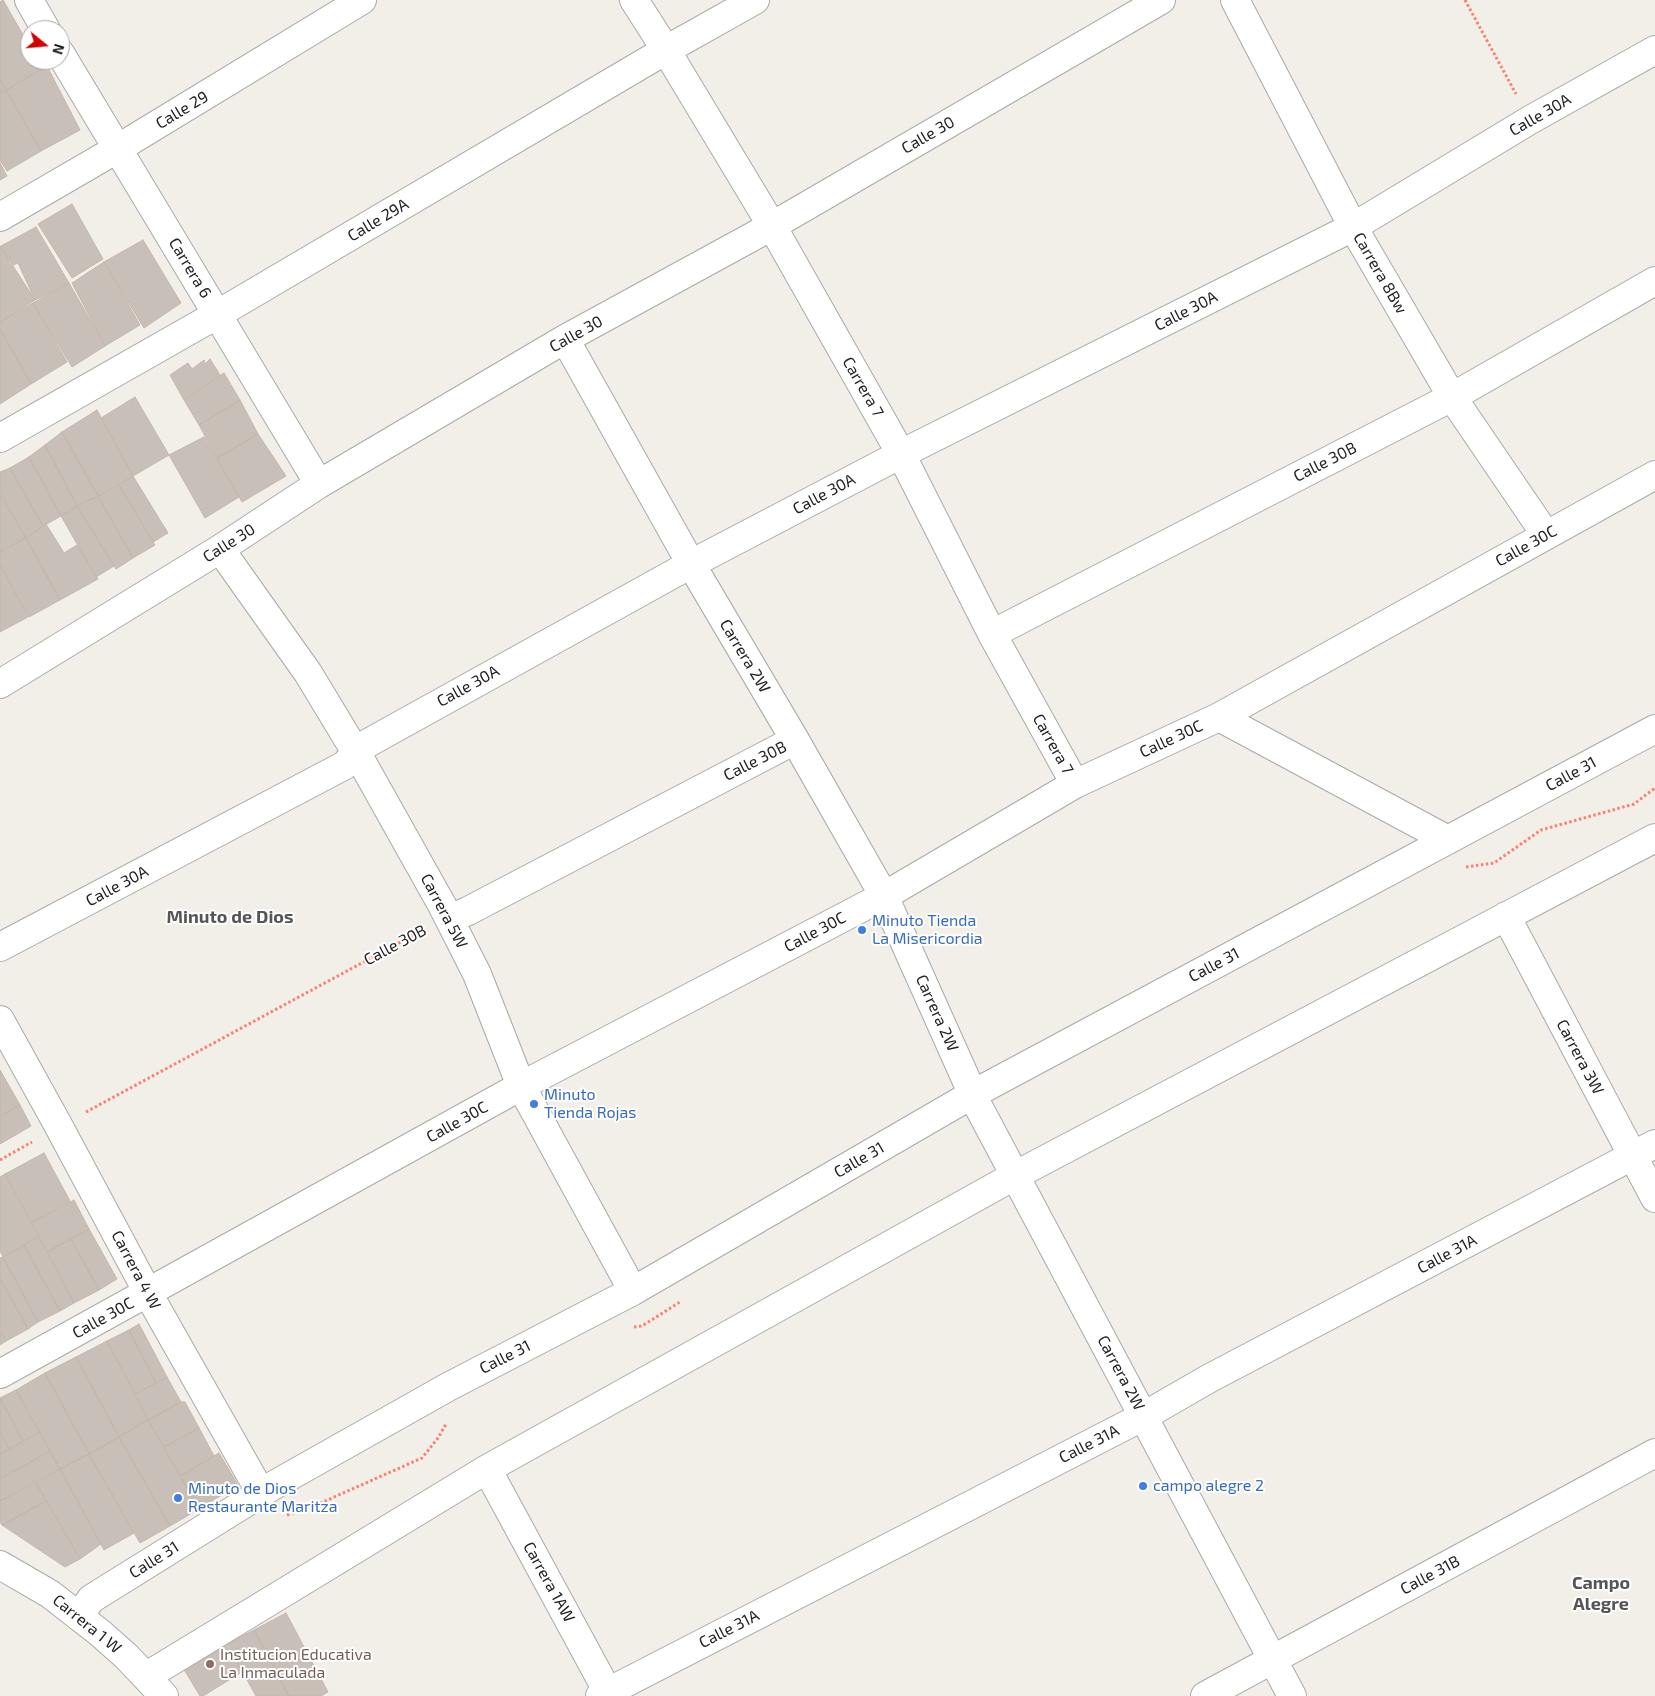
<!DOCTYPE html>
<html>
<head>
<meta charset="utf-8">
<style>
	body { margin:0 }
	#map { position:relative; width:1655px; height:1696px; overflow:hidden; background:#f2efe9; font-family:"Exo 2",sans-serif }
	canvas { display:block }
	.north { position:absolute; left:20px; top:20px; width:50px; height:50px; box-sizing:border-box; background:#fff; border:1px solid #a7a7a7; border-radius:50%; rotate:107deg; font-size:14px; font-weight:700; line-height:20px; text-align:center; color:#222 }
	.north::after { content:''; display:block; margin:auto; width:18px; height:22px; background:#d40000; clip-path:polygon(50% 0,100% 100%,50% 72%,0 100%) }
</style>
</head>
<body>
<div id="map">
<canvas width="1655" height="1696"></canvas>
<div class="north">N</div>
</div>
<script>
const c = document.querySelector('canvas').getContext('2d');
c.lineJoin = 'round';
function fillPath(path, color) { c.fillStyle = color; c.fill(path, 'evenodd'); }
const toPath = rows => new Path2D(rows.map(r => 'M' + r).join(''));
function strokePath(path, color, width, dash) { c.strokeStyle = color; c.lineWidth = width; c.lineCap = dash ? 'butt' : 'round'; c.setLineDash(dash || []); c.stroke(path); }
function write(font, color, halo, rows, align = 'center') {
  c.font = font + ' "Exo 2",sans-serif'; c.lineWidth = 4; c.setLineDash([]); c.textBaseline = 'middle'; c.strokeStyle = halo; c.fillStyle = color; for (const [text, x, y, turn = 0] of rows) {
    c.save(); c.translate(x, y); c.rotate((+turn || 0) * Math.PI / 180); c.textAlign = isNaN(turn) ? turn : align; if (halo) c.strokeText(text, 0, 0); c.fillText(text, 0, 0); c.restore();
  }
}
const building = toPath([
	[3,0,30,47,30,60,37,60,42,69,6,90,0,80,0,2,3,0],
	[47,66,80,130,41,151,6,90,47,66],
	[0,80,6,90,0,93,0,80],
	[6,90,41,151,7,171,0,160,0,93,6,90],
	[0,163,7,176,0,180,0,163],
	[72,204,103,259,72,278,38,224,72,204],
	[36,227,69,283,35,300,18,263,11,266,1,246,36,227],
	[143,240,181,303,144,328,104,262,143,240],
	[0,246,35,300,0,322,0,246],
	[104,262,140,325,105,346,72,283,104,262],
	[69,283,105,346,72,367,33,303,69,283],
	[33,303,67,362,31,384,0,329,0,322,33,303],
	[0,329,31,384,0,404,0,329],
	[210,359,220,375,184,400,170,375,188,363,192,369,204,360,205,364,210,359],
	[224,373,240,400,199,425,184,400,224,373],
	[135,397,169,455,133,476,101,418,135,397],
	[240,400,258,434,217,458,199,425,240,400],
	[97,410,133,476,98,496,62,432,97,410],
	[62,432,98,496,77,506,45,445,62,432],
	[258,434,286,476,242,502,217,458,258,434],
	[204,437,239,497,205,518,169,455,204,437],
	[45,445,77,506,61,516,29,457,45,445],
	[29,457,61,516,43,526,10,468,29,457],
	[10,468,43,526,26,538,0,493,0,472,10,468],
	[133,476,168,533,153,542,119,485,133,476],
	[119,485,155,545,133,558,98,496,119,485],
	[0,495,26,538,0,552,0,495],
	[98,496,133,558,116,569,77,506,98,496],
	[77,506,114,566,96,577,61,516,77,506],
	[46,524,64,553,77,545,98,579,60,600,26,538,46,524],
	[26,538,60,600,29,617,0,565,0,552,26,538],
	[0,565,28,617,0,632,0,565],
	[0,1070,20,1105,0,1116,0,1070],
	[20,1105,31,1126,0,1144,0,1116,20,1105],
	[44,1153,70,1201,31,1223,5,1174,44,1153],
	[5,1174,39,1236,3,1257,0,1251,0,1177,5,1174],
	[74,1200,89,1229,47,1252,31,1223,74,1200],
	[89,1229,117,1279,99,1290,71,1239,89,1229],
	[39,1236,74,1303,60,1311,24,1245,39,1236],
	[71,1239,99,1290,74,1303,47,1252,71,1239],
	[24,1245,60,1311,38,1322,3,1257,24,1245],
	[3,1257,38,1322,28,1329,0,1278,0,1258,3,1257],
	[0,1278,28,1329,6,1341,0,1331,0,1278],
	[139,1324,167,1377,156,1383,129,1330,139,1324],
	[129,1330,156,1383,135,1394,107,1341,129,1330],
	[0,1331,6,1341,0,1345,0,1331],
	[107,1341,148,1420,119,1437,76,1357,107,1341],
	[76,1357,119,1437,89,1454,45,1373,76,1357],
	[45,1373,89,1454,60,1469,16,1390,45,1373],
	[167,1377,181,1402,148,1420,135,1394,167,1377],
	[16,1390,40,1432,23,1441,0,1398,16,1390],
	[0,1398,23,1441,9,1449,0,1432,0,1398],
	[181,1402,185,1402,199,1428,164,1447,148,1420,181,1402],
	[148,1420,199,1509,170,1526,119,1437,148,1420],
	[199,1428,214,1456,180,1476,164,1447,199,1428],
	[0,1432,9,1449,0,1454,0,1432],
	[40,1432,50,1451,0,1479,0,1454,40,1432],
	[119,1437,170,1526,140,1543,89,1454,119,1437],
	[50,1451,60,1469,0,1501,0,1479,50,1451],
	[219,1453,238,1485,199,1509,180,1476,219,1453],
	[89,1454,134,1533,104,1550,60,1469,89,1454],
	[60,1469,101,1544,80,1559,36,1483,60,1469],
	[36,1483,46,1501,2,1525,0,1522,0,1501,36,1483],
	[46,1501,80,1559,65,1567,2,1525,46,1501],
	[286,1613,328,1692,321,1696,289,1696,254,1630,286,1613],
	[254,1630,289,1696,256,1696,227,1644,254,1630],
	[220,1635,242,1672,203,1696,200,1696,179,1661,220,1635]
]);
fillPath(building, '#c7bfb8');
strokePath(building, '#c4b6ab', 1);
const minor = toPath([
	[29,0,46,30],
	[634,0,666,50,772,226,901,454,992,634,1075,784],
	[1235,0,1353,227,1452,397,1546,535],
	[60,53,319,484],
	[0,217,117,149,362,0],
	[565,339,691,564,795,740,884,896,978,1106,1292,1696],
	[0,438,218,314,666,50,755,0],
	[220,549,308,673,363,764,442,905,477,974,521,1086,633,1291],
	[992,634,1452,397,1655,281],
	[0,684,220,549,319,484,565,339,772,226,1161,0],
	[1219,717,1448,840],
	[1506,916,1655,1198],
	[450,919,468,911,795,740],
	[0,947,345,765,356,752,368,743,691,564,901,454,1353,227,1530,120,1655,50],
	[0,1020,57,1123,154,1304,261,1493],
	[0,1374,521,1086,884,896,1075,784,1219,717,1655,475],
	[487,1469,610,1696],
	[79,1616,91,1599,274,1485,448,1387,633,1291,973,1094,1655,729],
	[148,1678,155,1671,487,1469,1016,1175,1655,838],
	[600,1696,1144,1416,1210,1378,1655,1144],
	[1205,1696,1655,1453]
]);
const tertiary = toPath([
	[0,1565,50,1594,100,1633,126,1656,164,1696]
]);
strokePath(minor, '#a9a9a9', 30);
strokePath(tertiary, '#a9a9a9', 30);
strokePath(toPath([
	[1465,0,1516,94],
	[1466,867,1494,863,1541,830,1634,804,1655,788],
	[86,1112,421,931],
	[0,1160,32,1142],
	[634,1327,642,1326,680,1302],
	[287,1515,314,1506,422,1458,438,1438,446,1424]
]), '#fa8072', 3, [2.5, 2.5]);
strokePath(minor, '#fff', 28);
strokePath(tertiary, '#fff', 28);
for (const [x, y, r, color] of [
	[862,930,5,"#3f7fe0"],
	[534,1104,5,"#3f7fe0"],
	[1143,1486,5,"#3f7fe0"],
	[178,1498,5,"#3f7fe0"],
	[210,1664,5,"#8d6e63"]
]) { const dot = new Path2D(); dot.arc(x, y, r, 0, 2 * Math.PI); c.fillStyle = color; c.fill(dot); strokePath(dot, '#fff', 2); }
write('16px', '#222', '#fff', [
	["Calle 29",182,110,-31],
	["Calle 30A",1540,115,-30],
	["Calle 30",928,135,-30],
	["Calle 29A",378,220,-31],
	["Carrera 6",190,268,59],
	["Carrera 8Bw",1380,273,60],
	["Calle 30A",1186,311,-27],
	["Calle 30",576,334,-29],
	["Carrera 7",863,387,60],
	["Calle 30B",1325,462,-27],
	["Calle 30A",824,494,-28],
	["Calle 30",229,543,-32],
	["Calle 30C",1526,546,-29],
	["Carrera 2W",745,656,59],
	["Calle 30A",468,686,-29],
	["Calle 30C",1171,739,-25],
	["Carrera 7",1053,744,61],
	["Calle 30B",755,761,-27],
	["Calle 31",1571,774,-28],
	["Calle 30A",117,886,-28],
	["Carrera 5W",444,911,62],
	["Calle 30C",815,932,-28],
	["Calle 30B",395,945,-28],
	["Calle 31",1214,965,-28],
	["Carrera 2W",937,1013,66],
	["Carrera 3W",1580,1057,62],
	["Calle 30C",457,1122,-29],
	["Calle 31",859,1160,-30],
	["Calle 31A",1447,1254,-28],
	["Carrera 4 W",136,1270,62],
	["Calle 30C",103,1318,-29],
	["Calle 31",505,1357,-27],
	["Carrera 2W",1121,1373,62],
	["Calle 31A",1089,1444,-27],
	["Calle 31",154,1560,-32],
	["Calle 31B",1430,1575,-28],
	["Carrera 1AW",549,1582,61],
	["Carrera 1 W",87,1624,39],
	["Calle 31A",729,1629,-27]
]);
write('16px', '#366cbe', '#fff', [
	["Minuto Tienda",872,921],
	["La Misericordia",872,939],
	["Minuto",544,1095],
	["Tienda Rojas",544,1113],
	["campo alegre 2",1153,1486],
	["Minuto de Dios",188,1489],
	["Restaurante Maritza",188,1507]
], 'left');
write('16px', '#785e54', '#fff', [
	["Institucion Educativa",220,1655],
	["La Inmaculada",220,1673]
], 'left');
write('bold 18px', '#555', '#fff', [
	["Minuto de Dios",230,917],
	["Campo",1601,1583],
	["Alegre",1601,1604]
]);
</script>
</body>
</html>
